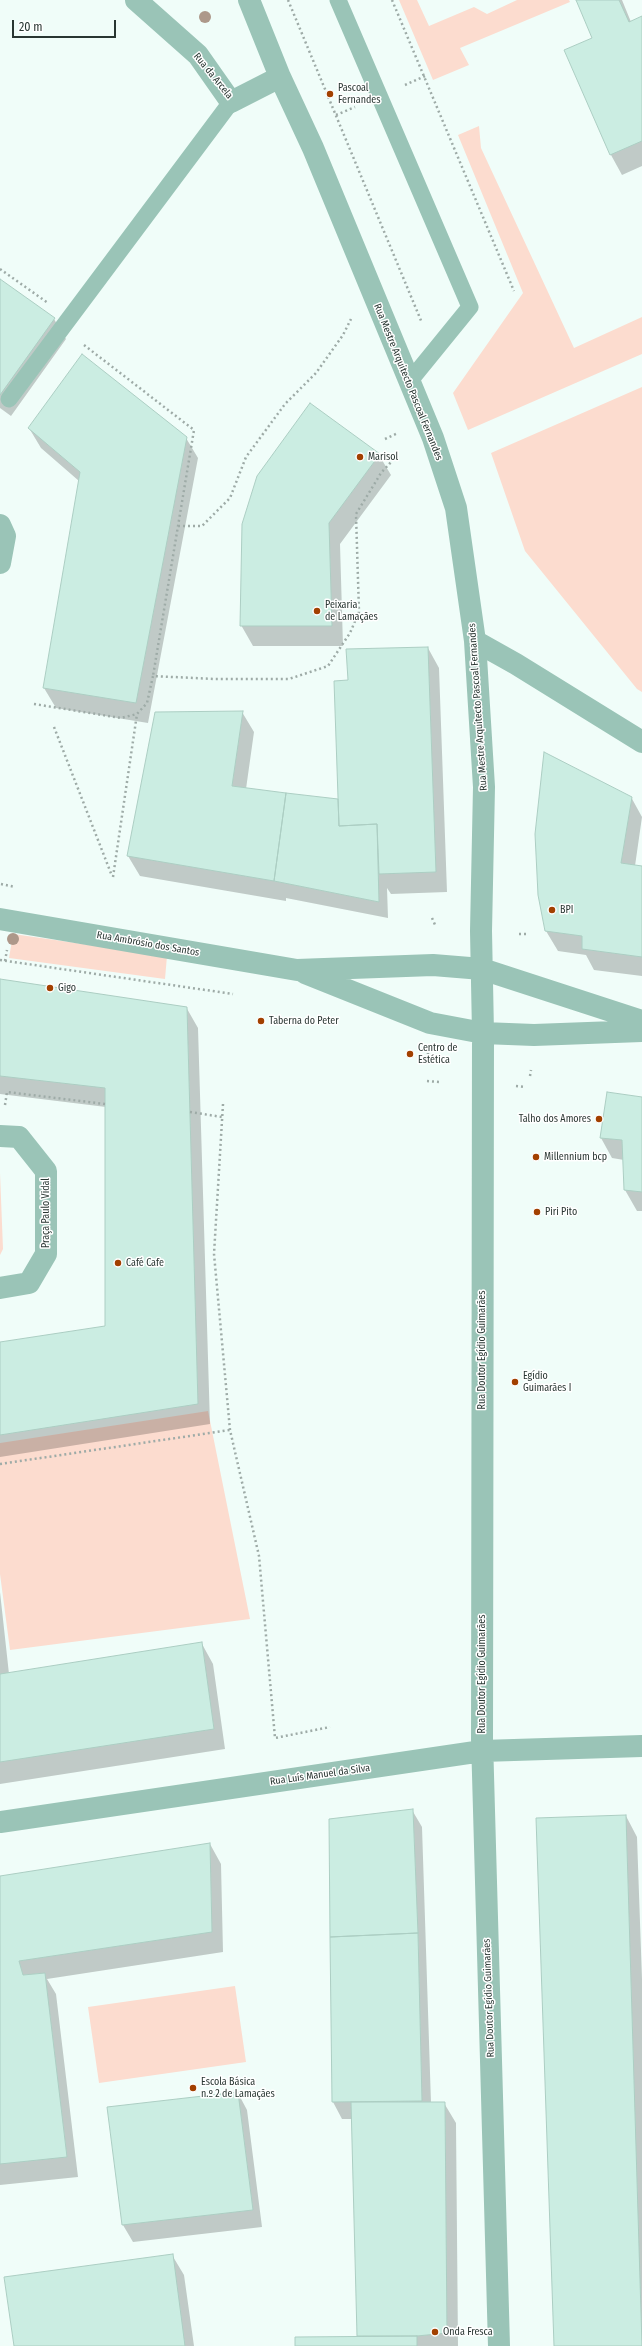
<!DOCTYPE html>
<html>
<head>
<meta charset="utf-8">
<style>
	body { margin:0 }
	#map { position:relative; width:642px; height:2346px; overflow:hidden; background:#f0fdf9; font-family:"Fira Sans Condensed",sans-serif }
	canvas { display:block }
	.scale { position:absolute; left:12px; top:20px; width:104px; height:18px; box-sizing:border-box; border:2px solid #293632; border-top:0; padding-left:5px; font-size:12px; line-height:14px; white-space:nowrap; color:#293632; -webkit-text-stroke:3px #fff; paint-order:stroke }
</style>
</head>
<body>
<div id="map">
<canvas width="642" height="2346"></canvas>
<div class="scale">20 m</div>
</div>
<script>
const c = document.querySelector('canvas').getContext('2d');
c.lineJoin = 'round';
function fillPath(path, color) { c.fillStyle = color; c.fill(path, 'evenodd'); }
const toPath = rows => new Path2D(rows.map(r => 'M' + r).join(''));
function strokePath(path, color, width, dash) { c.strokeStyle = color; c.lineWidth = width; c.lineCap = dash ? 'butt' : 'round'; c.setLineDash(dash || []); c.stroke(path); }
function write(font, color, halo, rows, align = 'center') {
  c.font = font + ' "Fira Sans Condensed",sans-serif'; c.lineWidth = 3; c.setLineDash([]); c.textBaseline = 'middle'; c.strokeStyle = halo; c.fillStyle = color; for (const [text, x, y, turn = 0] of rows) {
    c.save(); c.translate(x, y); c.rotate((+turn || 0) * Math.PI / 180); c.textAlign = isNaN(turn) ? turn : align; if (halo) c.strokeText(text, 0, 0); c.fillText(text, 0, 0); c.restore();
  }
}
fillPath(toPath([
	[399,0,417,0,429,26,474,7,487,14,517,0,569,0,570,2,460,48,469,65,433,80],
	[479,126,481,148,574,348,642,317,642,354,468,430,453,393,523,293,458,135],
	[642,387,642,692,637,689,525,551,491,453],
	[13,934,167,956,165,979,9,958],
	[0,1173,3,1249,0,1255],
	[208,1411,250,1619,10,1650,0,1574,0,1443],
	[235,1986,246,2062,99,2083,88,2007]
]), '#fcdccf');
fillPath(toPath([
	[577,0,622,0,631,22,642,17,642,166,622,175,611,155,593,39],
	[0,280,54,319,66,339,11,416,0,408],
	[29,428,186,438,198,458,148,723,56,708,44,688,79,481,41,448],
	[379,455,391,475,340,544,343,646,253,646,241,625],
	[428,648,439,668,447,892,391,894,387,888,388,918,286,898,286,901,140,876,128,856,242,712,254,732,246,789,337,800,340,804,349,681],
	[631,797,642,817,635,866,642,867,642,976,594,970,586,955,558,951,546,931],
	[0,980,186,1007,198,1028,210,1424,0,1457,0,1343,106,1327,106,1107,0,1094],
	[607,1093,642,1098,642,1211,637,1211,625,1190,624,1160,612,1158,601,1138],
	[0,1592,9,1674,202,1644,213,1664,225,1749,0,1784],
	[412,1810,422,1827,431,2103,444,2103,456,2123,458,2346,296,2346,358,2338,352,2119,342,2119,333,2102],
	[626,1816,637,1837,642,1979,642,2346,555,2346],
	[210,1844,221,1864,223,1952,47,1979,56,1994,78,2177,0,2185,0,1877],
	[238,2093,247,2110,262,2227,133,2242,123,2225,108,2108],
	[172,2255,184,2275,194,2346,15,2346]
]), '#0003');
const building = toPath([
	[576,0,619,0,629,22,642,16,642,141,610,155,564,50,592,38,576,0],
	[0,279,55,318,0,395,0,279],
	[82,354,187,437,136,703,43,688,80,472,28,428,82,354],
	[310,403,380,454,329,523,332,626,240,626,242,524,257,476,310,403],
	[428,647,436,872,379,874,377,824,339,826,334,681,348,680,346,649,428,647],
	[243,711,232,786,286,793,274,881,127,856,155,712,243,711],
	[544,752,632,797,621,863,642,866,642,957,582,949,582,936,545,931,538,895,535,834,544,752],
	[286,793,338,799,339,826,377,824,379,902,274,881,286,793],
	[0,979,187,1007,198,1404,0,1435,0,1342,105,1326,105,1088,0,1076,0,979],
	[607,1092,642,1097,642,1192,624,1190,622,1140,600,1138,607,1092],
	[202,1642,214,1729,0,1762,0,1674,202,1642],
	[413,1809,418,1933,330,1937,329,1819,413,1809],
	[626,1815,642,2346,554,2346,536,1818,626,1815],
	[210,1843,212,1932,19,1961,23,1975,45,1973,67,2157,0,2164,0,1876,210,1843],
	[418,1933,422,2101,332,2102,330,1937,418,1933],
	[238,2092,253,2210,122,2225,107,2107,238,2092],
	[351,2102,445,2102,447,2333,417,2336,357,2336,351,2102],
	[173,2254,185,2346,14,2346,4,2277,173,2254],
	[417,2336,417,2346,295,2346,295,2337,417,2336]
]);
fillPath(building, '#cbede2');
strokePath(building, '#accec3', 1);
strokePath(toPath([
	[288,0,422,323],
	[392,0,514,291],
	[405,85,425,76],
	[336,115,355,107],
	[0,269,48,303],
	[84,345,194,430,153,676],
	[385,439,398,433],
	[178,526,202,526,230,498,246,457,285,404,316,373,343,335,351,319],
	[34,704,121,718,137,714,147,703,153,676,214,679,289,679,328,666,350,633,359,612,356,514,381,473,391,462],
	[54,727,112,876],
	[113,877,137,714],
	[1,884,15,887],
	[432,918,436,927],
	[519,934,528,934],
	[0,960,233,994],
	[5,961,7,950],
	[427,1064,428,1053],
	[530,1076,531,1070],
	[427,1081,439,1082],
	[516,1086,525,1087],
	[223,1104,214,1254,230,1430,259,1556,275,1738,330,1727],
	[5,1105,7,1092,105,1104],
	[190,1112,222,1117],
	[0,1464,230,1430]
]), '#9eaba7', 2.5, [2, 3]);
strokePath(toPath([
	[338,0,470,307,409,382],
	[9,399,231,102]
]), '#9ac4b7', 17);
strokePath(toPath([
	[136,0,198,55,231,102,280,77],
	[249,0,280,77,313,148,433,438,456,508,475,641,484,787,481,931,483,1033,482,1739,499,2346],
	[0,525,5,536,0,563],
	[475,641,516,664,642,742],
	[0,919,297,970,433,965,482,969,642,1021],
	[305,973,430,1023,483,1033,534,1035,642,1031],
	[0,1136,19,1137,46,1171,46,1254,29,1283,0,1288],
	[0,1822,482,1751,642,1746]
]), '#9ac4b7', 22);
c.fillStyle = '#ad988a';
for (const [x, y] of [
	[205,17],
	[13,939]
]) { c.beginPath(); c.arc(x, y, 6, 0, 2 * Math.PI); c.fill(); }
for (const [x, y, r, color] of [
	[330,94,4,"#a24000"],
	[360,457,4,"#a24000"],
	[317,611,4,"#a24000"],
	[552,910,4,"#a24000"],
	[50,988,4,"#a24000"],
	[261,1021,4,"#a24000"],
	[410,1054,4,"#a24000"],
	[599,1119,4,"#a24000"],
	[536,1157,4,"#a24000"],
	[537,1212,4,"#a24000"],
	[118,1263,4,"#a24000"],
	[515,1382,4,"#a24000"],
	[193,2088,4,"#a24000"],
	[435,2332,4,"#a24000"]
]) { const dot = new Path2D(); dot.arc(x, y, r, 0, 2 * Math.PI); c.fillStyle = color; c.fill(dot); strokePath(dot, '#fff', 1.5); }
write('10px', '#293632', '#fff', [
	["Rua da Arcela",213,76,51],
	["Rua Mestre Arquitecto Pascoal Fernandes",408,382,68],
	["Rua Mestre Arquitecto Pascoal Fernandes",478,707,-94],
	["Rua Ambrósio dos Santos",148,944,10],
	["Praça Paulo Vidal",46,1213,-90],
	["Rua Doutor Egídio Guimarães",482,1350,-90],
	["Rua Doutor Egídio Guimarães",482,1674,-90],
	["Rua Luís Manuel da Silva",320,1775,-8],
	["Rua Doutor Egídio Guimarães",489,1998,-92]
]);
write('10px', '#293632', '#fff', [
	["Pascoal",338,88],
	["Fernandes",338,100],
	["Marisol",368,457],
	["Peixaria",325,605],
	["de Lamaçães",325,617],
	["BPI",560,910],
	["Gigo",58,988],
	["Taberna do Peter",269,1021],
	["Centro de",418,1048],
	["Estética",418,1060],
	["Talho dos Amores",591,1119,"right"],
	["Millennium bcp",544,1157],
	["Piri Pito",545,1212],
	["Café Cafe",126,1263],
	["Egídio",523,1376],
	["Guimarães I",523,1388],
	["Escola Básica",201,2082],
	["n.º 2 de Lamaçães",201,2094],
	["Onda Fresca",443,2332]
], 'left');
</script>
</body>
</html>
